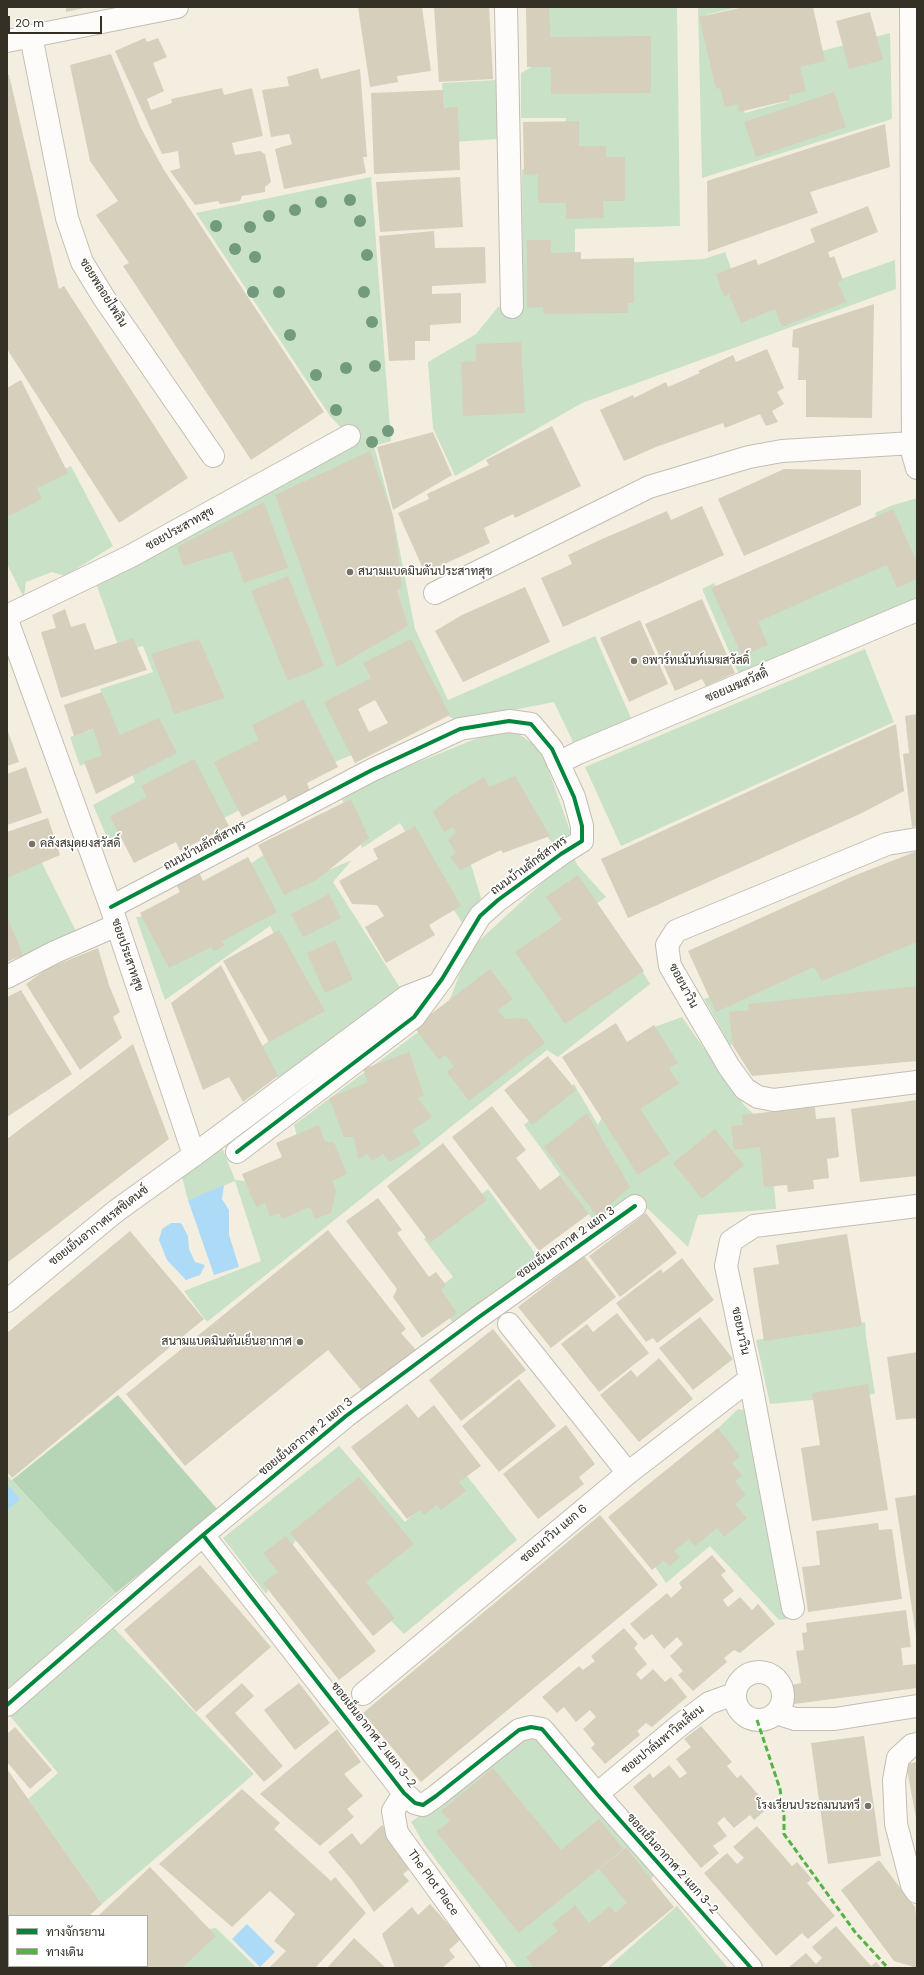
<!DOCTYPE html>
<html>
<head>
<meta charset="utf-8">
<style>
	body { margin:0 }
	#map { position:relative; width:924px; height:1975px; overflow:hidden; background:#f4eee0; font-family:"DM Sans",Sarabun,sans-serif }
	canvas { display:block }
	.frame { position:absolute; inset:0; border:8px solid #343026; pointer-events:none }
	.legend { position:absolute; left:8px; top:1915px; width:140px; height:52px; box-sizing:border-box; background:#fff; border:1px solid #aeaca8; margin:0; padding:5px 7px; list-style:none; font-size:12px; color:#343026 }
	.legend li { display:flex; align-items:center; gap:8px; height:20px }
	.legend b { width:20px; border:1px solid #aeaca8 }
	.scale { position:absolute; left:8px; top:16px; width:94px; height:18px; box-sizing:border-box; border:2px solid #343026; border-top:0; padding-left:5px; font-size:12px; line-height:14px; white-space:nowrap; color:#343026; -webkit-text-stroke:3px #fff; paint-order:stroke }
</style>
</head>
<body>
<div id="map">
<canvas width="924" height="1975"></canvas>
<div class="frame"></div>
<ul class="legend">
<li><b style="height:5px;background:#00873e"></b>ทางจักรยาน</li>
<li><b style="height:5px;background:#56b245"></b>ทางเดิน</li>
</ul>
<div class="scale">20 m</div>
</div>
<script>
const c = document.querySelector('canvas').getContext('2d');
c.lineJoin = 'round';
function fillPath(path, color) { c.fillStyle = color; c.fill(path, 'evenodd'); }
const toPath = rows => new Path2D(rows.map(r => 'M' + r).join(''));
function strokePath(path, color, width, dash) { c.strokeStyle = color; c.lineWidth = width; c.lineCap = dash ? 'butt' : 'round'; c.setLineDash(dash || []); c.stroke(path); }
function write(font, color, halo, rows, align = 'center') {
  c.font = font + ' "DM Sans",Sarabun,sans-serif'; c.lineWidth = 3.5; c.setLineDash([]); c.textBaseline = 'middle'; c.strokeStyle = halo; c.fillStyle = color; for (const [text, x, y, turn = 0] of rows) {
    c.save(); c.translate(x, y); c.rotate((+turn || 0) * Math.PI / 180); c.textAlign = isNaN(turn) ? turn : align; if (halo) c.strokeText(text, 0, 0); c.fillText(text, 0, 0); c.restore();
  }
}
fillPath(toPath([
	[541,7,677,7,680,226,575,229,575,265,704,259,725,252,747,312,895,260,896,289,582,403,455,476,433,428,428,362,476,334,498,307,523,307,522,169,562,169,566,118,521,118,521,73,542,61],
	[698,7,738,7,706,15,745,113,788,101,788,60,890,33,892,119,702,178],
	[497,80,499,139,453,142,445,117,442,83],
	[371,177,391,441,374,446,393,516,415,629,448,700,595,636,631,718,574,744,554,702,458,721,439,711,398,665,339,703,361,751,330,764,218,821,129,832,109,842,93,805,135,782,121,746,80,766,70,737,112,723,100,689,153,672,143,646,120,651,97,586,166,548,349,436,330,416,196,213],
	[71,466,113,546,65,576,52,572,26,582,24,598,7,564,7,495],
	[917,498,917,603,741,679,702,589,714,583,736,625,890,558,875,513,893,505],
	[865,649,894,722,621,846,585,767],
	[490,733,517,733,541,749,572,836,556,848,510,788,455,811,481,898,464,926,400,823,362,848,340,794],
	[269,851,293,885,352,860,333,882,401,989,279,1080,258,1049,312,1009,270,926,165,1000,136,917,153,915,246,867],
	[38,855,77,933,21,961,7,926,7,867],
	[572,855,578,866,606,897,538,945,638,964,650,984,558,1057,547,1050,207,1322,184,1291,261,1261,235,1181,188,1200,182,1177,222,1147,235,1180,310,1188,294,1125,445,1012,469,950],
	[917,927,917,1031,730,1045,704,999],
	[682,1017,743,1104,769,1129,776,1209,698,1215,688,1247,647,1208,606,1238,524,1125,574,1084,598,1125,646,1030],
	[488,1189,540,1260,452,1322,432,1292,453,1277,424,1239],
	[865,1322,866,1337,875,1394,770,1404,756,1340],
	[738,1409,744,1410,781,1581,787,1619,779,1620,710,1546,666,1583,623,1520],
	[339,1446,405,1522,452,1477,464,1472,517,1540,404,1634,301,1530,266,1594,223,1538],
	[7,1475,116,1593,7,1691],
	[114,1628,254,1774,102,1904,28,1799,58,1773,10,1716],
	[535,1732,654,1875,591,1968,517,1968,424,1844,411,1822],
	[677,1906,728,1968,607,1968],
	[216,1928,257,1968,123,1968,121,1966,147,1966,147,1936]
]), '#c9e2c7');
fillPath(toPath([
	[118,1395,218,1510,116,1593,12,1480]
]), '#b5d5b6');
fillPath(toPath([
	[224,1185,222,1199,229,1210,229,1235,239,1267,214,1275,188,1200],
	[171,1223,181,1223,188,1236,189,1249,195,1262,205,1265,200,1275,186,1280,167,1260,159,1240,162,1229],
	[7,1484,20,1499,7,1510],
	[247,1924,275,1952,260,1967,232,1939]
]), '#addaf6');
fillPath(toPath([
	[66,7,84,7,84,8,66,12],
	[358,7,422,7,431,71,397,76,398,82,370,87],
	[434,7,489,7,493,79,439,82],
	[526,7,549,7,550,37,651,36,651,93,551,94,551,67,527,67],
	[744,7,813,7,825,61,800,67,806,91,789,95,790,100,739,112,738,104,725,107,720,88,716,89,699,17],
	[870,12,883,60,849,69,836,21],
	[145,38,147,42,158,38,167,57,153,63,164,91,147,99,151,110,172,103,171,99,222,88,224,95,252,88,263,136,232,143,235,155,260,151,265,154,271,182,265,187,265,192,242,196,240,201,220,204,218,201,195,205,170,171,180,168,178,151,162,154,115,51],
	[111,54,141,128,164,170,324,412,251,460,123,266,129,263,96,215,118,201,90,161,70,65],
	[318,68,321,79,360,69,367,157,363,157,366,173,284,189,275,149,292,144,289,134,271,137,262,90,289,86,287,77],
	[7,75,9,75,59,289,64,286,188,478,119,523,7,349],
	[443,90,444,108,458,107,460,170,374,174,371,93],
	[834,92,846,127,756,157,744,122],
	[579,121,579,146,606,146,606,157,625,157,625,201,603,201,604,218,566,219,566,203,538,203,538,174,524,175,523,122],
	[885,124,890,167,810,192,818,213,708,252,707,181],
	[460,177,463,227,380,232,376,182],
	[868,206,878,232,828,252,830,258,834,256,843,280,838,282,846,302,782,327,775,309,741,323,729,294,724,297,716,274,756,259,758,265,815,242,810,229],
	[434,231,435,248,485,247,486,283,432,286,432,294,461,293,461,323,430,325,430,341,415,341,415,360,389,361,379,236],
	[527,240,551,240,551,253,581,252,581,259,634,258,634,303,628,303,628,313,544,314,543,307,527,308],
	[874,304,872,418,806,417,806,380,798,380,799,348,792,347,793,330],
	[521,342,525,413,463,416,461,362,476,361,476,344],
	[767,349,784,388,777,392,784,404,772,411,778,422,766,426,760,414,725,428,723,423,656,447,624,461,600,410,633,395,634,398,666,382,668,387,700,373,698,371,733,355,736,362],
	[21,380,68,473,37,488,42,499,9,516,7,512,7,388],
	[552,426,581,486,515,518,513,514,484,528,490,543,425,573,398,513,429,499,427,494,489,465,486,460],
	[433,432,452,475,393,510,377,447],
	[370,451,393,516,402,586,397,591,408,626,337,667,275,495],
	[784,469,861,470,861,505,744,556,718,499],
	[264,502,288,568,244,583,232,551,183,566,177,547],
	[702,506,724,555,563,627,541,578,572,564,568,555,600,540,667,511,671,520],
	[893,509,917,562,917,579,897,588,887,565,822,593,758,622,768,645,742,656,711,588],
	[288,576,324,666,288,681,251,591],
	[525,587,550,642,463,682,435,631,462,615],
	[702,599,735,673,706,686,702,679,675,691,645,624],
	[65,609,71,627,85,623,95,650,133,638,147,670,61,698,41,632,56,628,52,615],
	[640,620,668,684,629,702,600,638],
	[199,639,225,698,174,714,151,654],
	[411,639,450,715,355,763,324,702,371,678,363,663],
	[375,700,388,723,369,732,358,709],
	[102,692,120,735,159,718,177,753,96,794,84,762,102,755,93,729,74,736,64,705],
	[303,699,338,767,307,783,310,791,288,802,285,795,242,817,214,762,259,740,252,725],
	[917,714,917,826,912,827,903,754,909,753,905,716],
	[896,724,904,791,860,814,628,918,601,859],
	[7,729,19,762,7,766],
	[194,759,229,826,180,851,176,842,134,863,110,816,147,797,141,786],
	[26,767,42,813,7,825,7,774],
	[515,776,550,836,503,853,501,850,460,870,450,857,456,853,448,840,456,832,453,827,444,832,433,812,449,798,484,777,489,787],
	[351,799,369,838,315,881,284,895,258,845],
	[48,818,60,855,7,878,7,832],
	[415,826,461,906,429,925,435,935,386,963,365,927,384,916,377,905,352,904,339,881,378,859,373,849],
	[917,851,917,942,822,981,814,967,716,1012,688,951,851,877],
	[248,857,277,912,222,941,225,945,214,951,211,947,169,968,140,913,180,892,176,884,199,872,203,881],
	[578,875,644,971,565,1024,515,952,562,920,546,897],
	[329,894,341,918,303,937,291,914],
	[7,916,23,955,7,962],
	[279,930,325,1011,269,1042,223,961],
	[335,940,353,980,325,993,307,953],
	[98,948,109,985,120,1012,113,1017,122,1038,80,1070,26,984,48,968],
	[221,965,278,1076,243,1102,229,1077,203,1090,171,1003],
	[490,969,513,999,498,1010,505,1019,516,1018,527,1019,545,1043,469,1101,447,1072,454,1066,445,1055,439,1060,414,1027],
	[917,986,917,1061,752,1076,733,1046,729,1012,749,1010,748,1004],
	[21,990,72,1074,7,1117,7,997],
	[616,1023,627,1042,654,1025,678,1063,669,1068,679,1084,640,1109,670,1154,638,1175,562,1057],
	[133,1044,169,1139,7,1263,7,1139],
	[409,1052,424,1095,418,1098,432,1117,412,1130,421,1144,390,1162,383,1154,372,1161,367,1154,358,1159,354,1137,344,1137,329,1098,368,1082,363,1069],
	[548,1056,576,1090,532,1125,504,1090],
	[917,1100,917,1176,860,1182,851,1109],
	[492,1106,526,1150,516,1158,540,1190,560,1175,589,1214,539,1251,452,1137],
	[815,1107,816,1119,835,1117,839,1157,827,1159,829,1178,813,1180,814,1189,788,1192,787,1185,764,1187,760,1147,734,1150,731,1126,743,1125,742,1115],
	[587,1113,630,1187,597,1216,544,1147],
	[319,1125,325,1142,334,1142,347,1174,332,1181,336,1191,331,1213,315,1219,310,1207,282,1219,279,1213,270,1217,265,1203,256,1207,242,1174,282,1157,276,1143],
	[715,1129,744,1165,702,1199,673,1163],
	[443,1143,487,1200,430,1243,387,1186],
	[378,1198,402,1230,397,1233,429,1277,436,1272,446,1285,441,1290,457,1313,422,1338,393,1297,397,1289,346,1221],
	[646,1213,677,1253,620,1297,589,1256],
	[328,1230,406,1329,401,1333,416,1350,362,1391,328,1350,185,1466,126,1394],
	[130,1231,204,1319,12,1478,7,1472,7,1333],
	[847,1234,862,1326,764,1341,753,1268,779,1264,776,1245],
	[584,1256,616,1297,551,1348,518,1307],
	[682,1258,714,1300,657,1343,653,1338,646,1342,616,1303,661,1269,663,1273],
	[617,1313,649,1353,599,1392,561,1344,587,1324,593,1332],
	[700,1317,733,1359,693,1390,659,1348],
	[493,1329,526,1370,461,1421,429,1380],
	[917,1352,917,1418,896,1420,887,1357],
	[659,1358,693,1399,639,1442,600,1395,631,1370,637,1377],
	[519,1379,556,1426,499,1472,462,1426],
	[868,1384,888,1510,812,1521,801,1448,820,1445,812,1393],
	[407,1404,418,1418,434,1405,481,1466,459,1482,466,1491,441,1510,437,1505,424,1515,420,1510,407,1519,351,1447],
	[566,1425,595,1464,579,1477,584,1484,538,1519,503,1474],
	[718,1428,740,1456,732,1463,742,1476,735,1481,746,1495,735,1504,747,1518,724,1537,717,1528,695,1546,689,1539,674,1551,680,1557,670,1566,663,1561,652,1570,608,1517],
	[359,1477,414,1544,366,1582,395,1618,373,1636,290,1533],
	[917,1495,917,1635,916,1635,895,1498],
	[600,1515,658,1585,421,1782,363,1713],
	[878,1523,879,1530,892,1529,902,1599,808,1612,802,1567,820,1565,816,1531],
	[286,1536,376,1651,339,1680,263,1583,278,1572,263,1553],
	[712,1555,726,1571,721,1575,734,1591,723,1600,728,1607,740,1597,752,1610,758,1604,775,1624,740,1653,734,1650,724,1658,727,1662,693,1691,678,1675,683,1671,670,1656,683,1644,677,1637,664,1649,652,1634,644,1640,630,1624,667,1593,671,1598,682,1588,679,1583],
	[200,1565,271,1647,196,1712,124,1630],
	[906,1610,911,1647,901,1648,903,1665,896,1666,916,1664,917,1688,794,1704,792,1685,801,1683,796,1651,804,1650,802,1633,807,1632,806,1623],
	[624,1628,638,1644,634,1648,647,1664,636,1674,641,1680,653,1669,665,1682,671,1677,687,1697,652,1727,646,1723,637,1731,640,1735,605,1764,591,1748,595,1744,583,1729,596,1717,590,1710,576,1722,564,1707,557,1713,542,1697,579,1666,583,1670,595,1661,591,1656],
	[242,1683,254,1696,235,1713,283,1766,264,1782,205,1716],
	[299,1683,330,1723,295,1750,264,1710],
	[701,1726,732,1762,727,1766,737,1778,741,1775,769,1807,754,1820,750,1815,734,1828,724,1817,717,1823,727,1836,713,1846,719,1853,701,1868,633,1787,650,1773,653,1778,669,1765,680,1778,687,1773,676,1759,691,1747,684,1739],
	[15,1727,52,1770,30,1789,7,1762,7,1734],
	[337,1729,361,1762,344,1774,363,1796,347,1809,354,1817,320,1846,260,1794],
	[864,1736,881,1856,828,1864,811,1743],
	[917,1762,917,1817,916,1818,906,1764],
	[493,1768,561,1850,599,1819,623,1849,519,1933,436,1832,450,1821,441,1811],
	[7,1769,102,1904,89,1916,7,1915],
	[242,1789,280,1823,274,1829,331,1881,335,1877,366,1913,315,1968,269,1968,286,1951,274,1941,295,1914,270,1891,232,1927,159,1864],
	[382,1825,416,1864,403,1874,409,1881,374,1912,352,1880,328,1852,352,1833,361,1845],
	[757,1826,792,1866,797,1862,812,1879,807,1883,835,1916,808,1939,802,1933,776,1956,704,1873,727,1853,737,1864,744,1858,733,1847],
	[626,1848,674,1907,600,1968,534,1968,526,1957,558,1931,552,1924,575,1905,589,1923,610,1906,615,1913,627,1903,599,1869],
	[879,1860,915,1907,917,1925,917,1968,894,1961,841,1890],
	[150,1867,216,1936,182,1968,150,1968,147,1965,147,1916,98,1916],
	[430,1904,461,1939,449,1950,455,1957,442,1968,395,1968,382,1934,412,1907,418,1915],
	[7,1920,9,1922,9,1963,7,1964],
	[836,1926,871,1966,876,1962,882,1968,788,1968,806,1953,816,1964,822,1958,812,1947],
	[354,1938,386,1968,327,1968]
]), '#d6cfbb');
const minor = toPath([
	[506,7,512,307],
	[911,7,913,454,917,468],
	[31,36,67,218,82,262,104,298,213,456],
	[7,41,177,7],
	[435,593,649,487,749,457,782,451,913,443],
	[7,616,129,557,349,436],
	[7,620,111,907,194,1155],
	[558,763,578,753,917,610],
	[917,839,887,844,676,931,667,945,670,966,729,1067,745,1089,758,1097,774,1100,917,1082],
	[111,907,372,770,460,729,509,721,531,724,552,749,574,797,582,826,582,841,561,854,498,900,480,916,442,979,414,1017,237,1152],
	[7,977,55,952,117,925],
	[7,1301,116,1211,194,1155,406,997,437,985],
	[509,1324,628,1473],
	[203,1535,404,1793,415,1803,423,1805,436,1796,519,1730,531,1727,542,1729,597,1794,751,1968],
	[793,1608,750,1379,726,1266,731,1241,754,1226,917,1206],
	'735 1696a24 24 0 1 1 48 0a24 24 0 1 1-48 0Z',
	[363,1694,628,1473,750,1379],
	[7,1705,203,1535,346,1416,479,1317,635,1206],
	[776,1713,795,1719,835,1719,917,1706],
	[917,1744,912,1745,898,1758,894,1780,896,1824,912,1885,917,1892],
	[404,1793,393,1811,397,1833,495,1968],
	[597,1794,680,1725,709,1703,734,1694]
]);
strokePath(minor, '#c2beb3', 24);
strokePath(minor, '#fdfcfa', 22);
strokePath(toPath([
	[757,1720,780,1789,784,1816,784,1834,855,1932,888,1968]
]), '#56b245', 3, [6, 3]);
strokePath(toPath([
	[111,907,372,770,460,729,509,721,531,724,552,749,574,797,582,826,582,841,561,854,498,900,480,916,442,979,414,1017,237,1152],
	[203,1535,404,1793,415,1803,423,1805,436,1796,519,1730,531,1727,542,1729,597,1794,751,1968],
	[7,1705,203,1535,346,1416,479,1317,635,1206]
]), '#00873e', 4);
c.fillStyle = '#729a7c';
for (const [x, y] of [
	[350,200],
	[321,202],
	[295,210],
	[269,216],
	[360,221],
	[216,226],
	[250,227],
	[235,249],
	[367,255],
	[255,257],
	[253,292],
	[279,292],
	[364,292],
	[372,322],
	[290,335],
	[375,366],
	[346,368],
	[316,375],
	[336,410],
	[388,431],
	[372,442]
]) { c.beginPath(); c.arc(x, y, 6, 0, 2 * Math.PI); c.fill(); }
for (const [x, y, r, color] of [
	[350,572,4,"#777267"],
	[634,661,4,"#777267"],
	[32,844,4,"#777267"],
	[300,1342,4,"#777267"],
	[868,1806,4,"#777267"]
]) { const dot = new Path2D(); dot.arc(x, y, r, 0, 2 * Math.PI); c.fillStyle = color; c.fill(dot); strokePath(dot, '#fff', 1.5); }
write('12px', '#343026', '#fff', [
	["ซอยพลอยไพลิน",103,293,58],
	["ซอยประสาทสุข",180,529,-29],
	["ซอยเมฆสวัสดิ์",737,686,-23],
	["ถนนบ้านลักซ์สาทร",205,846,-28],
	["ถนนบ้านลักซ์สาทร",529,866,-36],
	["ซอยประสาทสุข",127,955,71],
	["ซอยนาวิน",683,986,62],
	["ซอยเย็นอากาศเรสซิเดนซ์",99,1226,-38],
	["ซอยเย็นอากาศ 2 แยก 3",566,1243,-35],
	["ซอยนาวิน",740,1331,78],
	["ซอยเย็นอากาศ 2 แยก 3",306,1437,-39],
	["ซอยนาวิน แยก 6",554,1534,-40],
	["ซอยเย็นอากาศ 2 แยก 3-2",373,1735,52],
	["ซอยปาล์มพาวิลเลี่ยน",663,1740,-39],
	["ซอยเย็นอากาศ 2 แยก 3-2",672,1864,48],
	["The Plot Place",433,1883,54]
]);
write('12px', '#343026', '#fff', [
	["สนามแบดมินตันประสาทสุข",358,572],
	["อพาร์ทเม้นท์เมฆสวัสดิ์",642,661],
	["คลังสมุดยงสวัสดิ์",40,844],
	["สนามแบดมินตันเย็นอากาศ",292,1342,"right"],
	["โรงเรียนประถมนนทรี",860,1806,"right"]
], 'left');
</script>
</body>
</html>
